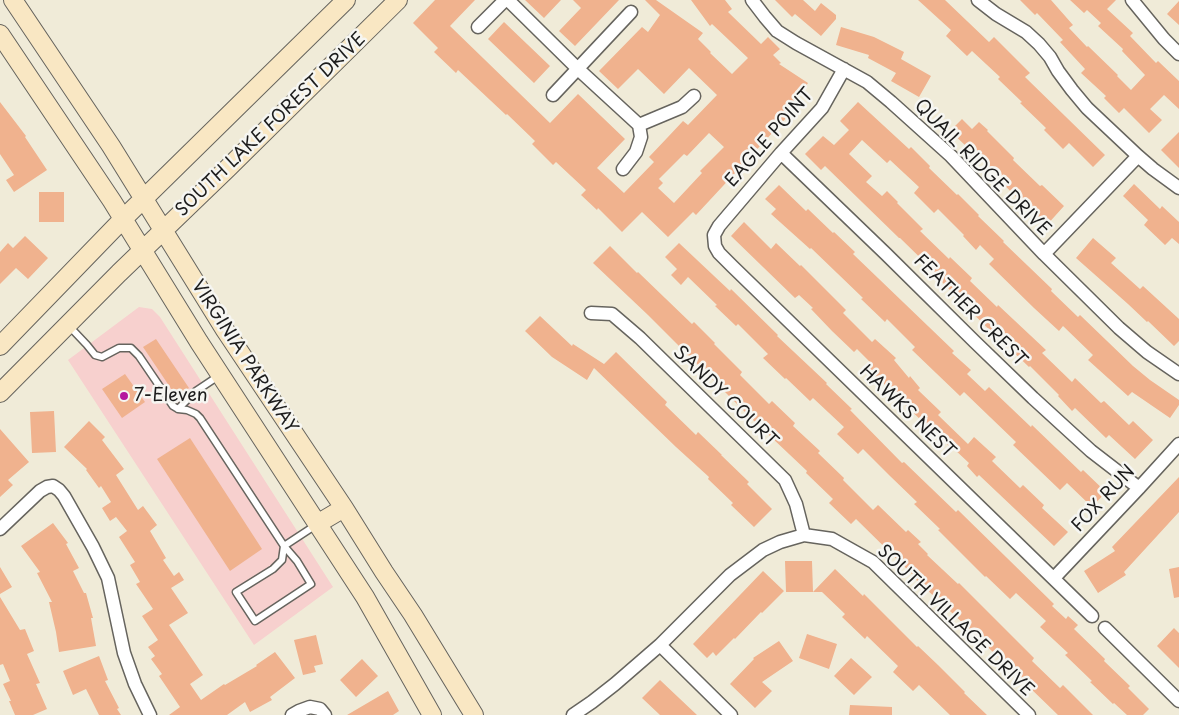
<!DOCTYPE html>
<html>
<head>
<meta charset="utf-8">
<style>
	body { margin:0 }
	canvas { display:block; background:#f0ebd8 }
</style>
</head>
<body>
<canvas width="1179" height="715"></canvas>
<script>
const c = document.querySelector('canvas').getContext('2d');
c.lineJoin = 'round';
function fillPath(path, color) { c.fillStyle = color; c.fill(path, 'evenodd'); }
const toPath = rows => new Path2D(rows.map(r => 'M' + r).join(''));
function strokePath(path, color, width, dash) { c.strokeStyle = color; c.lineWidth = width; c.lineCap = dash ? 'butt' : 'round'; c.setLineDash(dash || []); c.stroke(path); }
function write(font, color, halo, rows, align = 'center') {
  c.font = font + ' "Playpen Sans",sans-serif'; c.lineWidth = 5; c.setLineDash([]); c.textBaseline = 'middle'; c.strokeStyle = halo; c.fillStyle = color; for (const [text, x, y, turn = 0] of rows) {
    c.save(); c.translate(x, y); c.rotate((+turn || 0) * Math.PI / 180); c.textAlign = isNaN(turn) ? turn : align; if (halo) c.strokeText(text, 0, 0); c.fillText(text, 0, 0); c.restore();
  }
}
fillPath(toPath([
	[139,307,152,309,160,317,333,587,254,645,68,360]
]), '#f7d0ce');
fillPath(toPath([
	[435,0,475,0,450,26,550,123,578,94,625,139,597,168,624,193,654,162,649,157,667,138,683,121,688,125,717,95,689,68,664,94,638,69,618,89,599,71,642,27,648,32,660,15,645,0,656,0,703,33,698,39,711,52,710,53,732,74,748,58,712,24,710,26,691,0,725,0,732,9,728,12,761,44,768,37,780,49,773,55,781,63,779,64,808,83,787,115,788,116,696,215,693,212,668,237,642,212,622,232,598,208,597,210,581,195,586,190,556,162,553,165,532,144,535,141,507,114,506,115,458,70,456,73,434,52,438,48,413,23],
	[709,133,724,147,700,171,702,173,674,203,658,188,663,183,659,179,684,154,687,156],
	[525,0,561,0,544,18],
	[573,0,619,0,575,46,559,31,581,8],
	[775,0,803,0,815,11,821,3,836,15,836,19,821,36,795,14,792,17],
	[918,0,945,0,989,42,994,37,1030,73,1025,77,1105,155,1093,167,1069,143,1063,149,1044,130,1046,128,1020,103,1022,102,998,79,1000,77,972,51,967,56,946,36,951,30],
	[1020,0,1051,0,1073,25,1069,28,1087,47,1088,46,1118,75,1117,76,1131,90,1145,75,1122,51,1123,49,1098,26,1101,23,1087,10,1084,13,1070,0,1116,0,1107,9,1133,33,1130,36,1156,63,1158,61,1179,81,1179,109,1164,95,1150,109,1162,120,1149,133,1124,108,1119,113,1104,98,1106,96,1081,73,1085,69,1060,42,1063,40,1037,13,1035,15],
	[1179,1,1179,25,1167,14],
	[504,22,550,66,534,83,488,39],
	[841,27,874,37,904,52,901,59,931,76,919,97,891,81,896,73,868,58,869,55,836,45],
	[0,102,26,136,25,137,47,170,14,192,6,180,14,175,0,154],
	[858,102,909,149,911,147,930,166,929,168,957,195,958,194,979,215,978,216,1004,241,1003,242,1052,289,1051,291,1078,317,1080,315,1133,366,1150,380,1179,400,1179,405,1170,418,1132,392,1128,396,1088,360,1093,355,1063,326,1059,331,1034,308,989,264,994,259,980,245,976,250,963,236,964,235,938,209,934,213,914,193,919,187,890,160,887,163,862,140,849,154,872,176,866,182,882,196,887,191,898,202,897,203,923,229,920,231,949,259,950,257,972,278,970,281,997,307,998,305,1046,350,1042,353,1072,382,1075,378,1101,403,1104,401,1129,425,1133,421,1153,440,1135,459,1109,435,1106,438,1075,408,1072,411,1058,396,1059,395,1030,366,1029,367,1004,343,1003,343,957,298,957,297,942,282,943,280,900,238,899,238,825,166,821,170,805,154,823,136,834,145,849,130,840,121],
	[962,119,972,129,979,122,988,130,987,131,1014,158,1013,160,1040,186,1042,185,1064,206,1046,226,999,180,1000,178,950,131],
	[1179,132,1179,168,1161,150],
	[1134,184,1160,209,1162,206,1179,222,1179,244,1172,238,1165,245,1144,225,1148,220,1123,196],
	[779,185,806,211,808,209,833,233,834,232,855,252,853,254,954,351,952,353,971,370,967,374,985,391,989,387,1031,427,1032,425,1081,472,1083,470,1106,492,1092,507,1067,483,1060,490,1013,445,1016,442,964,392,960,396,912,350,915,347,887,319,885,322,861,299,863,298,811,248,810,249,771,214,776,209,765,199],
	[39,192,64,192,64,222,39,222],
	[744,222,771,249,776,243,800,266,801,265,846,310,843,313,872,342,875,339,896,358,894,360,909,378,910,376,920,388,918,390,941,412,938,415,968,444,974,437,996,457,992,461,1020,488,1023,485,1044,505,1042,508,1068,532,1054,546,979,475,977,477,967,466,969,463,954,449,953,450,928,425,927,426,897,397,896,398,878,377,877,378,867,368,871,363,857,349,854,352,832,331,811,309,813,308,799,295,795,298,731,236],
	[25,236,48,258,28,279,16,268,0,284,0,252,8,243,13,248],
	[1093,238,1116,258,1111,263,1140,289,1143,286,1179,319,1179,341,1174,346,1148,321,1147,322,1128,304,1076,258],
	[679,243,730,291,731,289,778,335,777,336,827,383,826,384,852,409,850,410,902,463,904,462,956,512,958,510,1054,604,1052,606,1066,619,1068,616,1078,625,1074,629,1105,659,1104,661,1130,686,1128,688,1149,709,1143,715,1127,715,1114,703,1113,704,1090,682,1092,681,1065,655,1068,653,1040,627,1046,621,1016,593,1010,599,986,576,985,577,938,530,940,529,914,504,917,502,890,476,863,449,858,454,837,434,844,427,813,398,810,401,786,378,785,379,763,358,768,354,738,324,736,326,715,306,717,305,688,277,681,285,671,275,677,269,665,257],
	[610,246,637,273,638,272,692,324,694,322,715,343,714,344,742,372,740,375,769,404,772,401,795,423,793,426,820,451,818,453,844,478,843,480,873,510,878,505,906,532,908,530,921,542,918,544,928,554,927,555,958,584,959,583,1034,658,1032,661,1060,688,1063,685,1093,715,1058,715,964,624,913,577,914,576,856,519,851,524,829,503,833,499,806,473,807,471,753,420,648,315,593,263],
	[540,316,572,346,573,344,604,364,616,352,667,402,665,405,696,435,698,432,722,455,721,455,749,482,747,484,772,509,754,527,731,505,733,503,708,479,709,477,676,447,594,368,587,380,552,357,525,331],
	[156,339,189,388,176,396,143,347],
	[125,374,145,402,122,418,102,389],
	[54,411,56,452,32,453,30,412],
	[89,421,105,437,102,440,124,469,116,475,138,510,143,506,157,525,150,531,166,558,163,560,174,576,179,572,184,580,171,588,188,613,169,625,203,675,190,684,201,700,224,684,225,685,257,666,256,665,275,652,295,678,270,697,272,700,250,712,245,702,227,715,169,715,180,707,159,676,162,674,151,659,155,656,148,647,158,640,142,616,153,609,136,584,140,582,130,565,135,562,119,537,127,531,116,517,110,521,102,508,111,502,101,486,99,488,86,470,87,469,64,447],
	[0,429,29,462,8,480,13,485,0,497],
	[190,438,262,549,230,571,157,459],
	[1179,477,1179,512,1124,572,1126,575,1098,593,1084,571,1115,551,1112,547],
	[53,523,68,543,66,544,79,568,73,571,84,593,86,593,93,618,91,618,96,646,59,652,56,632,49,602,52,602,37,573,40,572,21,546],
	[785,561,812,561,813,592,786,592],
	[0,567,12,587,0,594],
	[1179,567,1179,597,1174,598,1169,569],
	[835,569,863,596,864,594,917,647,918,646,938,665,965,692,964,693,987,715,950,715,919,685,913,691,893,672,898,666,867,636,865,639,842,617,845,614,822,592,813,592],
	[763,571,784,591,762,613,761,612,735,639,734,638,716,656,713,652,707,658,693,644],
	[0,597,20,630,25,629,34,651,27,654,40,683,36,684,47,709,33,715,15,715,9,701,11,701,3,684,10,681,3,664,0,665],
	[1174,628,1179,633,1179,668,1157,646],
	[807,634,837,644,829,669,799,658],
	[316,635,323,664,314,666,316,672,303,675,294,640],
	[779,641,793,661,762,682,772,691,755,708,730,684,754,659,753,658],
	[99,656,108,680,105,681,119,708,117,709,121,715,99,715,86,689,73,695,63,671],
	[851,658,872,677,854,695,834,676],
	[362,659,378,676,356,697,340,680],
	[660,680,697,715,660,715,642,698],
	[388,691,399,711,393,715,347,715],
	[850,705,892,707,892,715,849,715]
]), '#f0b28e');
const service = toPath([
	[69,326,87,345,95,355,102,357,119,348,131,348,139,356,173,406,178,409,196,391,220,375],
	[178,409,187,410,196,414,200,418,284,546,297,561,311,584,255,621,236,592,273,569,282,560,284,546],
	[284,546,316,525]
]);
const minor = toPath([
	[508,0,578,69,639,125,682,107,694,96],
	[752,0,765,17,777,31,796,43,867,82,891,102,951,156,1044,254,1119,328,1147,352,1179,374],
	[978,0,996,14,1026,32,1039,44,1050,57,1058,71,1072,90,1087,108,1138,156,1153,169,1179,188],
	[1132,0,1164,39,1179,54],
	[478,27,505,0],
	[844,69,822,108,781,153,719,226,714,235,715,246,719,253,732,266,1092,616],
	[553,95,631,12],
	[781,153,886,254,975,342,1033,398,1091,451,1139,488],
	[623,169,636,152,641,137,639,125],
	[1044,254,1138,156],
	[591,313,612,314,640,338,785,480,796,504,804,535],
	[0,529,40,491,47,487,53,486,59,490,64,496,93,547,108,578,124,653,135,684,150,715],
	[1054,578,1139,488,1179,444],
	[1105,628,1179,701],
	[660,645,731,715],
	[292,715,299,711,310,707,320,709,325,715],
	[573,715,592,702,615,684,660,645,730,575,763,550,780,542,804,535,832,539,873,562,1029,715]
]);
const secondary = toPath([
	[13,0,111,146,225,330,344,508,384,572,413,615,474,715],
	[0,34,112,201,199,342,365,597,432,715],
	[0,346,123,219,346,0],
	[0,393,119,273,228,168,398,0],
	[317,524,344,508]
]);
strokePath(service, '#66645e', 9);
strokePath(minor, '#66645e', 15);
strokePath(secondary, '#66645e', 20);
strokePath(service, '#fff', 6);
strokePath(minor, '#fff', 12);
strokePath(secondary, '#f9e7c3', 18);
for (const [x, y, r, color] of [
	[124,396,5,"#b5179e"]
]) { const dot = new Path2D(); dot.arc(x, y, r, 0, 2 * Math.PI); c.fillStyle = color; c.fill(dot); strokePath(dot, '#f6f6f2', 2); }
write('18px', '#1c1c1c', '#f6f6f2', [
	["SOUTH LAKE FOREST DRIVE",271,125,-44],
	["EAGLE POINT",770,138,-49],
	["QUAIL RIDGE DRIVE",982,168,45],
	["FEATHER CREST",970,311,45],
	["VIRGINIA PARKWAY",244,357,57],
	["SANDY COURT",725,397,44],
	["HAWKS NEST",907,412,44],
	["FOX RUN",1104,499,-47],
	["SOUTH VILLAGE DRIVE",955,621,44]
]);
write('18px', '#1c1c1c', '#f6f6f2', [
	["7-Eleven",134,396]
], 'left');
</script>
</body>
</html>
